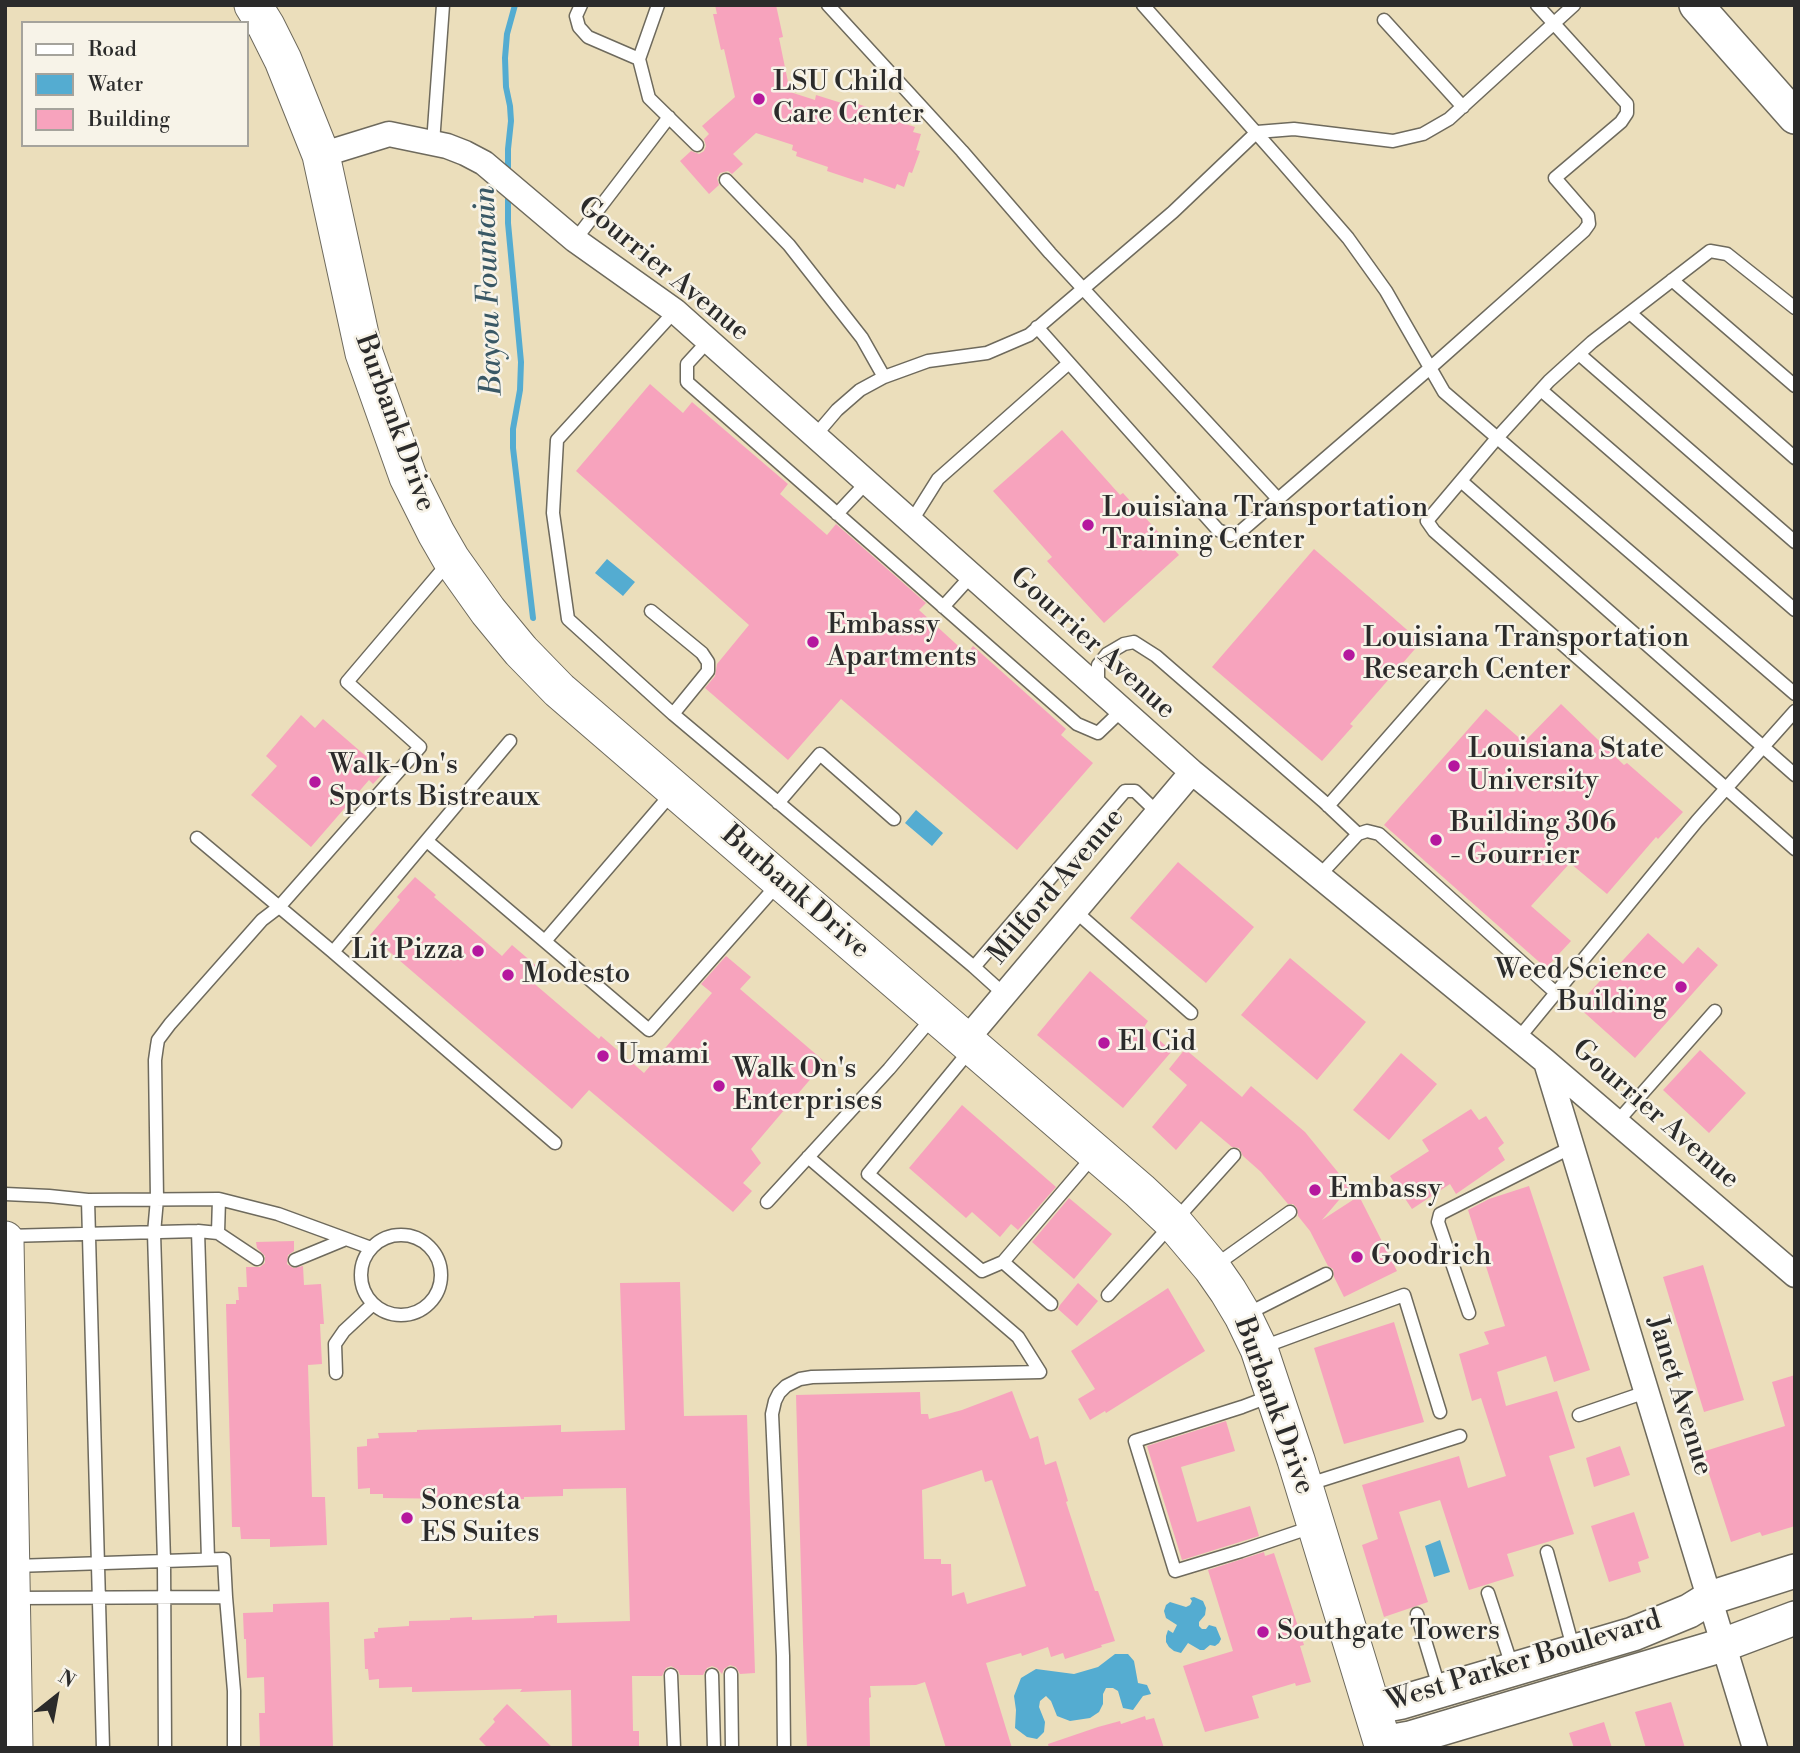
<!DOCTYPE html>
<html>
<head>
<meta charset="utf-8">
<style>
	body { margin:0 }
	#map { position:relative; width:1800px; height:1753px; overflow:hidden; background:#ebdebb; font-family:"Libre Bodoni",serif }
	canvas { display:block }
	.frame { position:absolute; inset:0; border:7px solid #2b2b2b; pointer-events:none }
	.legend { position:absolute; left:21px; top:21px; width:228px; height:126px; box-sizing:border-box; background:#f7f3e8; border:2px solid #a5a39c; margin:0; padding:9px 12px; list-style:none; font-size:21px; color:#2b2b2b }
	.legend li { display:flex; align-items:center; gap:14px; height:35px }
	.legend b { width:35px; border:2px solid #a5a39c }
	.north { position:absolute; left:21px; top:1662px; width:70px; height:70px; -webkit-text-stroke:5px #f7f3e8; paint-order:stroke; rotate:31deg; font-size:19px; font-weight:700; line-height:28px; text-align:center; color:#2b2b2b }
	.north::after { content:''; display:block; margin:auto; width:24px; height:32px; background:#2b2b2b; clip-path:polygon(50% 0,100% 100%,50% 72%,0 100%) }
</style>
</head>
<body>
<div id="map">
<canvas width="1800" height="1753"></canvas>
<div class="frame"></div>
<ul class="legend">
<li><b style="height:9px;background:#fff"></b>Road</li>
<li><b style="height:19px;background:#54acd1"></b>Water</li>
<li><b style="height:19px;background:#f7a3bd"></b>Building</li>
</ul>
<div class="north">N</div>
</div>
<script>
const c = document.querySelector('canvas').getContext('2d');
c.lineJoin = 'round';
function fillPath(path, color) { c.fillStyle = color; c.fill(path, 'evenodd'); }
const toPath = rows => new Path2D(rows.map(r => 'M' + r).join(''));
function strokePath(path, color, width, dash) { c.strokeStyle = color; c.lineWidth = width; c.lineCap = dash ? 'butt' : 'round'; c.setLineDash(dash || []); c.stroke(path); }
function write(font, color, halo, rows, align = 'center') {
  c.font = font + ' "Libre Bodoni",serif'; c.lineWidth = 5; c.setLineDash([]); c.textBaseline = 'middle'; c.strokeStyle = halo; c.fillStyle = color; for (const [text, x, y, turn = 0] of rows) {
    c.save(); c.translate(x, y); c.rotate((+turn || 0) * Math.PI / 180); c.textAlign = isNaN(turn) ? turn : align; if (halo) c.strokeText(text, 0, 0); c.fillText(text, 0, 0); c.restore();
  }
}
fillPath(toPath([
	[607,559,635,582,623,596,595,573],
	[916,810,943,833,932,846,905,823],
	[1440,1540,1450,1572,1434,1577,1425,1546],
	[1194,1597,1203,1601,1206,1608,1205,1615,1199,1622,1199,1626,1202,1629,1206,1629,1209,1625,1216,1627,1221,1639,1219,1643,1215,1646,1210,1645,1204,1650,1200,1650,1188,1643,1181,1653,1174,1651,1169,1647,1166,1642,1166,1636,1168,1630,1173,1633,1177,1625,1166,1618,1164,1611,1166,1605,1170,1602,1186,1607,1190,1605,1192,1601,1190,1598],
	[1115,1654,1128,1654,1134,1661,1138,1683,1147,1685,1151,1694,1143,1696,1133,1710,1123,1708,1118,1691,1113,1688,1106,1688,1103,1694,1103,1704,1099,1712,1090,1718,1070,1721,1057,1716,1051,1701,1046,1696,1040,1701,1039,1707,1045,1722,1044,1732,1037,1739,1027,1737,1015,1728,1016,1710,1014,1696,1021,1678,1036,1669,1074,1674,1098,1667]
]), '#54acd1');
strokePath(toPath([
	[508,173,508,149,511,121,510,106,506,87,505,58,507,34,515,5],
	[508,194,508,223,521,362,520,390,513,429,513,448,533,618]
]), '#54acd1', 6);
fillPath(toPath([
	[715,5,776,5,783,37,779,38,790,92,815,100,816,95,848,105,849,101,885,113,884,117,915,127,913,132,921,134,916,150,920,151,912,173,909,172,904,187,897,184,895,189,864,178,863,183,827,171,828,167,796,156,797,152,792,150,793,145,756,133,733,154,743,164,732,174,728,171,720,173,717,178,719,185,709,194,680,161,691,151,699,154,704,151,706,146,704,139,709,134,702,126,735,97,724,49,721,50,713,14,717,14],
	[650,384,683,413,692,402,788,484,780,494,827,535,836,524,926,603,919,610,967,654,973,646,1066,729,1061,735,1093,763,1017,850,841,699,788,760,705,688,715,676,717,664,749,625,576,471],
	[1062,430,1120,495,1123,493,1179,555,1104,623,1047,561,1052,557,993,491],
	[1314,549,1421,642,1350,724,1353,726,1322,761,1212,667],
	[1561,704,1624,765,1627,763,1683,812,1658,839,1656,837,1607,894,1570,863,1531,906,1571,941,1546,968,1384,825,1486,709,1524,742],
	[301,715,315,728,323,719,368,758,369,756,386,770,373,784,369,780,311,847,251,795,277,766,266,756],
	[1178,862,1254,927,1206,983,1130,918],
	[415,877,436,895,434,897,502,956,512,945,540,969,530,980,599,1039,601,1036,644,1073,712,993,701,984,726,956,751,977,740,989,825,1062,751,1149,761,1163,743,1183,752,1191,733,1212,589,1090,572,1109,370,935,400,900,397,897],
	[1648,933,1683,964,1698,947,1718,965,1635,1058,1577,1006,1610,970,1612,972],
	[1290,958,1366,1022,1317,1080,1241,1015],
	[1090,971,1148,1021,1144,1027,1172,1051,1123,1108,1037,1035],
	[1185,1049,1242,1097,1251,1086,1305,1132,1350,1187,1322,1220,1359,1196,1397,1271,1344,1297,1334,1277,1333,1269,1328,1266,1310,1231,1298,1216,1297,1208,1293,1204,1288,1204,1261,1172,1243,1156,1239,1148,1232,1147,1201,1121,1176,1150,1152,1127,1187,1085,1169,1069],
	[1700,1050,1746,1093,1709,1133,1663,1090],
	[1401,1053,1437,1084,1389,1140,1353,1110],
	[962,1105,1056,1187,1018,1230,1011,1224,1000,1237,972,1212,966,1218,909,1168],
	[1471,1109,1479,1120,1486,1116,1504,1143,1498,1148,1505,1160,1456,1194,1450,1184,1412,1209,1390,1176,1429,1151,1422,1140],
	[1529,1186,1590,1370,1554,1382,1546,1356,1497,1372,1506,1406,1557,1391,1575,1448,1549,1456,1574,1534,1507,1554,1514,1576,1469,1590,1440,1500,1399,1512,1428,1602,1384,1617,1362,1545,1378,1539,1362,1485,1459,1456,1468,1488,1506,1476,1481,1398,1472,1401,1459,1354,1489,1344,1484,1332,1505,1326,1468,1210,1489,1199],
	[1069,1198,1112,1234,1074,1279,1032,1242],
	[294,1241,294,1251,288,1255,287,1264,293,1268,303,1266,304,1285,321,1284,324,1324,320,1324,322,1364,308,1365,312,1497,325,1497,327,1545,270,1547,270,1539,241,1539,240,1527,232,1527,226,1304,236,1304,236,1300,239,1300,238,1287,247,1287,246,1267,260,1267,265,1263,265,1256,257,1248,256,1242],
	[1703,1265,1744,1400,1704,1412,1663,1277],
	[680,1282,684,1416,747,1415,755,1673,740,1674,736,1667,730,1665,724,1669,722,1674,717,1668,712,1666,707,1668,703,1675,680,1675,678,1670,671,1666,666,1668,662,1676,632,1676,633,1731,639,1731,639,1748,572,1748,571,1690,520,1692,522,1689,412,1692,412,1687,379,1688,379,1679,369,1680,368,1669,365,1669,364,1639,375,1638,374,1632,378,1632,378,1628,409,1626,409,1621,450,1620,450,1618,472,1617,472,1620,534,1618,534,1616,557,1615,557,1623,630,1621,626,1488,563,1489,563,1496,524,1497,524,1499,460,1501,460,1499,383,1498,383,1494,370,1494,370,1488,358,1489,357,1447,367,1446,367,1439,379,1438,378,1433,417,1432,417,1430,561,1425,561,1432,625,1430,620,1283],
	[1078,1283,1098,1301,1077,1326,1058,1309,1060,1305],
	[1168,1288,1205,1351,1106,1413,1105,1411,1090,1420,1078,1399,1095,1389,1071,1351],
	[1394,1322,1424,1422,1344,1444,1314,1348],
	[1795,1375,1795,1526,1762,1536,1760,1532,1731,1542,1702,1452,1785,1426,1772,1382],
	[1012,1391,1030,1439,1038,1436,1045,1465,1056,1461,1068,1501,1066,1502,1095,1591,1098,1591,1115,1641,1101,1645,1102,1647,1065,1659,1063,1653,1051,1657,1048,1647,1022,1656,1021,1653,986,1663,1012,1748,946,1748,925,1682,916,1685,870,1686,871,1697,869,1698,870,1747,807,1748,803,1642,796,1395,920,1392,921,1414,928,1414,929,1419,962,1410],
	[982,1470,985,1482,992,1480,1026,1586,967,1604,964,1592,952,1596,951,1564,941,1564,941,1559,924,1559,922,1490],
	[1226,1421,1235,1451,1181,1467,1197,1522,1250,1506,1259,1536,1182,1560,1147,1446],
	[1620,1446,1630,1475,1594,1487,1586,1458],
	[1634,1512,1649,1558,1638,1562,1641,1572,1609,1582,1591,1526],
	[1264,1552,1265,1556,1274,1553,1304,1645,1300,1646,1311,1682,1296,1686,1295,1683,1252,1696,1259,1718,1205,1732,1183,1666,1233,1651,1208,1570],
	[329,1602,333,1748,260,1748,259,1713,265,1713,264,1677,247,1678,246,1639,244,1639,243,1613,273,1612,273,1604],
	[1671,1702,1685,1748,1646,1748,1635,1712],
	[507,1704,553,1748,488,1748,479,1739,495,1722,493,1719],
	[1145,1716,1146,1720,1154,1718,1164,1748,1049,1748,1048,1744,1098,1727,1120,1721,1121,1724],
	[1604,1722,1612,1748,1574,1748,1569,1733]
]), '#f7a3bd');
const lane = toPath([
	[581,5,576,16,579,27,588,37,639,59],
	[658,5,639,59,649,98,697,145],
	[828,5,962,151,1050,253,1279,500],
	[1143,5,1282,162,1348,238,1386,291,1444,392,1795,694],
	[1384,20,1463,107],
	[433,143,443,5],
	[726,180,789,245,862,338,884,377],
	[575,240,669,117],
	[1672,280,1795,386],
	[1795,308,1727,254,1710,251,1592,342,1549,381,1497,438,1427,521,1434,531,1795,849],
	[675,311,557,440,553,513,568,619,673,714,974,967,1125,791,1135,791,1158,813],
	[1630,313,1795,458],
	[1037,327,1218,530,1230,535,1240,532,1430,368,1584,231,1589,224,1588,216,1555,178,1621,122,1627,113,1627,104,1537,5],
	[708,341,687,364,687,382,1077,724,1098,733,1121,711],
	[1579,354,1795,542],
	[1541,390,1795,610],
	[814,437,837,410,860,390,884,377,928,361,987,353,1029,335,1173,212,1257,132,1294,129,1393,141,1423,134,1449,119,1574,5],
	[1461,481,1795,775],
	[837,514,866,483],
	[911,522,938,479,1069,363],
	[943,607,971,576],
	[651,611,702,653,708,662,708,671,673,714],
	[1098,686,1098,665,1107,654,1124,644,1134,642,1156,656,1323,801,1358,834],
	[778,803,820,754,894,819],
	[1328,806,1444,674],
	[197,838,333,952,510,741],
	[427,841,649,1030,778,884],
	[1319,876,1358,834,1367,831,1379,834,1556,993],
	[1075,911,1191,1013],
	[545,941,672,793],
	[333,952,555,1143],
	[974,967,1005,995],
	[1518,1039,1697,821,1795,711],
	[971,1049,868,1174,982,1271,1003,1262],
	[1617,1122,1715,1011],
	[808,1157,1018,1337,1040,1372],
	[5,1194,49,1196,88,1200,219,1199,278,1214,371,1248],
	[88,1200,103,1748],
	[767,1202,889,1069,933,1017],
	[198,1231,208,1559],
	[218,1233,219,1199],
	'361 1275a40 40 0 1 1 80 0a40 40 0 1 1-80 0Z',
	[6,1236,198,1231,218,1233,257,1259],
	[295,1260,346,1239],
	[1213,1267,1290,1212],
	[1108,1295,1234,1155],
	[1051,1304,1003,1262,1095,1154],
	[1469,1313,1438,1222,1440,1214,1572,1147],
	[1245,1315,1326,1274],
	[1263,1347,1404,1295,1440,1412],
	[336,1373,335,1344,344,1331,373,1304],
	[1271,1396,1242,1407,1135,1441,1175,1571,1241,1551,1315,1526],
	[1579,1415,1646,1392],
	[1306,1485,1460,1436],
	[1547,1552,1574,1651],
	[15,1566,224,1559,226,1597,15,1598],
	[1488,1593,1513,1669],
	[226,1597,234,1691,234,1748],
	[1417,1614,1440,1690],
	[731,1674,732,1748],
	[671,1675,674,1748],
	[712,1675,714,1748],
	[165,1748,164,1561,154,1233,157,1199,155,1060,157,1046,158,1040,170,1024,262,920,279,907,420,747,347,682,449,562],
	[784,1748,783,1656,772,1414,775,1401,779,1393,786,1386,800,1379,812,1377,1040,1372]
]);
const street = toPath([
	[321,155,389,134,447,146,465,153,484,163,575,240,675,311,1192,772,1545,1061,1795,1275],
	[966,1040,1192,772],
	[1546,1062,1755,1748]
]);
const secondary = toPath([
	[1696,5,1795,117],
	[1371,1708,1402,1702,1633,1634,1689,1611,1710,1598,1795,1571],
	[1382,1743,1410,1738,1723,1645,1795,1618]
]);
const primary = toPath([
	[253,5,266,26,283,60,321,155,364,353,408,477,436,533,451,559,488,611,521,651,559,690,1140,1191,1174,1223,1212,1268,1228,1291,1243,1316,1259,1349,1296,1460,1384,1748],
	[5,1240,14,1748]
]);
strokePath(lane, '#6e6a5d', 15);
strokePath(street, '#6e6a5d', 27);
strokePath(secondary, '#6e6a5d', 36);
strokePath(primary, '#6e6a5d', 39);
strokePath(lane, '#fff', 12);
strokePath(street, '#fff', 24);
strokePath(secondary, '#fff', 33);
strokePath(primary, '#fff', 37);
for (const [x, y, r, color] of [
	[759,99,7,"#b5179e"],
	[1088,525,7,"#b5179e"],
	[813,642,7,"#b5179e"],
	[1349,655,7,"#b5179e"],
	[1454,766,7,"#b5179e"],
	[315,782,7,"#b5179e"],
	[1436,840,7,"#b5179e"],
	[478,951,7,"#b5179e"],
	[508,975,7,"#b5179e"],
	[1681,987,7,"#b5179e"],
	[1104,1043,7,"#b5179e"],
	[603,1056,7,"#b5179e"],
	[719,1086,7,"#b5179e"],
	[1315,1190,7,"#b5179e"],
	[1357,1257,7,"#b5179e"],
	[407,1518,7,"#b5179e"],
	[1263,1632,7,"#b5179e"]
]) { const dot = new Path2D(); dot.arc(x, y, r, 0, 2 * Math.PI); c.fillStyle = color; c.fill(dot); strokePath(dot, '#f7f3e8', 2.5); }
write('28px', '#2b2b2b', '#f7f3e8', [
	["LSU Child",773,83],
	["Care Center",773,115],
	["Louisiana Transportation",1102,509],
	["Training Center",1102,541],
	["Embassy",827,626],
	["Apartments",827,658],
	["Louisiana Transportation",1363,639],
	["Research Center",1363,671],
	["Louisiana State",1468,750],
	["University",1468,782],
	["Walk-On's",329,766],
	["Sports Bistreaux",329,798],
	["Building 306",1450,824],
	["- Gourrier",1450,856],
	["Lit Pizza",464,951,"right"],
	["Weed Science",1667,971,"right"],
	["Building",1667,1003,"right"],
	["Modesto",522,975],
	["El Cid",1118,1043],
	["Umami",617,1056],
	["Walk On's",733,1070],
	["Enterprises",733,1102],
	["Embassy",1329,1190],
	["Goodrich",1371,1257],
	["Sonesta",421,1502],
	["ES Suites",421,1534],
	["Southgate Towers",1277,1632]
], 'left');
write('28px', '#2b2b2b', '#f7f3e8', [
	["Gourrier Avenue",663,270,39],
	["Burbank Drive",394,423,70],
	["Gourrier Avenue",1092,644,42],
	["Milford Avenue",1057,887,-50],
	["Burbank Drive",795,893,41],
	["Gourrier Avenue",1655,1115,41],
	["Janet Avenue",1679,1396,73],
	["Burbank Drive",1273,1406,70],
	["West Parker Boulevard",1524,1662,-17]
]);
write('italic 30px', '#395865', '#f7f3e8', [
	["Bayou Fountain",490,291,-92]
]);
</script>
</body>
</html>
